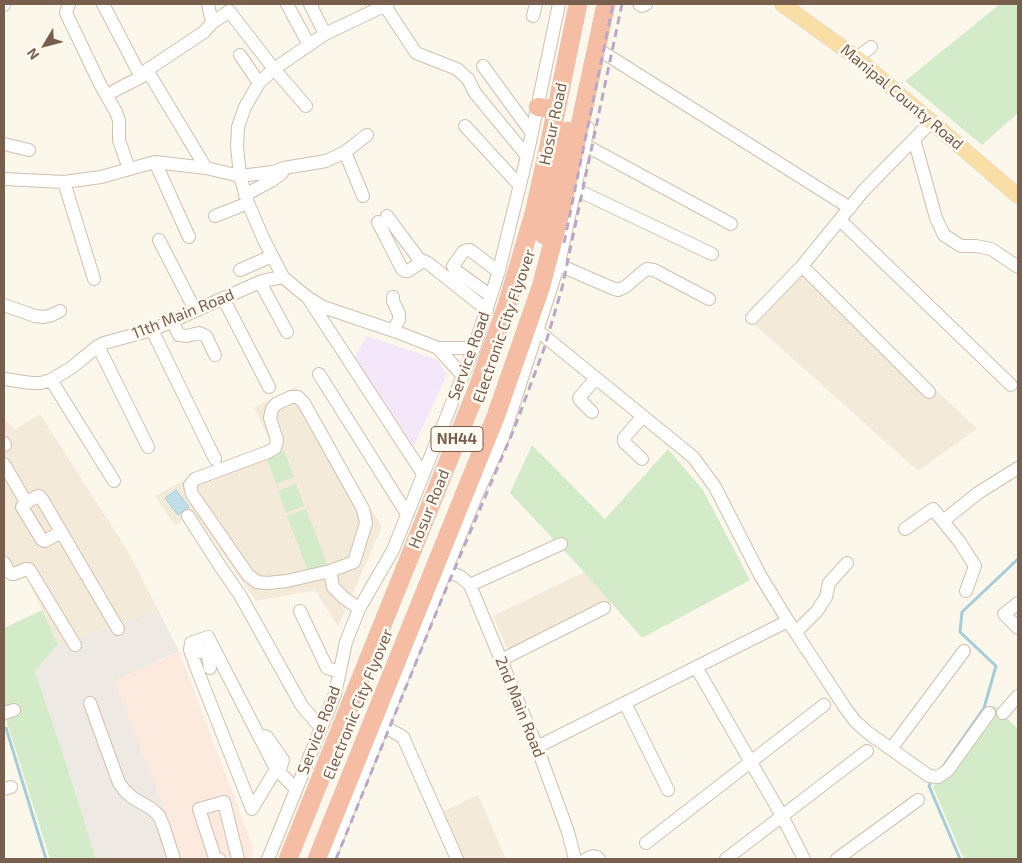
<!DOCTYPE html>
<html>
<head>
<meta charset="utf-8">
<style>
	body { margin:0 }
	#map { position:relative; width:1022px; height:863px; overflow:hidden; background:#fcf7eb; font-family:"Exo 2",sans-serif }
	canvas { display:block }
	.frame { position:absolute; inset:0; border:5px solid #785f4d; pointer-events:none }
	.north { position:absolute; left:20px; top:20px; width:50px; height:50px; -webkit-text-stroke:4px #fffaf2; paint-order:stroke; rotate:233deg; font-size:14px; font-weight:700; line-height:20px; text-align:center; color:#785f4d }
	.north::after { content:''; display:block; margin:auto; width:18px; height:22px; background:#785f4d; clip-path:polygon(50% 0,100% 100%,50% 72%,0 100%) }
</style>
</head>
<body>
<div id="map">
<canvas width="1022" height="863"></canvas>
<div class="frame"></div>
<div class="north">N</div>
</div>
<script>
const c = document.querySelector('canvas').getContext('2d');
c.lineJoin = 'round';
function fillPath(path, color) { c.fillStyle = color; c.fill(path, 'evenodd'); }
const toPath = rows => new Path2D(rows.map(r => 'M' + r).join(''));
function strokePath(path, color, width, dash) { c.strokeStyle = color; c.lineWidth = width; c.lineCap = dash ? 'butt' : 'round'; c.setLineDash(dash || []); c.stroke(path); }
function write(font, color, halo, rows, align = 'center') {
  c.font = font + ' "Exo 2",sans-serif'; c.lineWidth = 5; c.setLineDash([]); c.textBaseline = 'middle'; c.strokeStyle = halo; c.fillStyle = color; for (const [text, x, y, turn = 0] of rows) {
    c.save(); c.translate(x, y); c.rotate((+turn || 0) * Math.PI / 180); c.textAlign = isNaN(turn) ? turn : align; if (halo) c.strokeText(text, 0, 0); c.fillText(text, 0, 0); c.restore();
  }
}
fillPath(toPath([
	[799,260,977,429,918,471,744,315],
	[296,386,382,527,338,627,315,590,256,601,193,511,175,526,155,496,175,485,271,443,254,408],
	[40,414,129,553,158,610,58,644,25,573,5,579,4,576,4,421,6,420,14,430],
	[584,572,612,602,509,652,493,616],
	[478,795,506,859,464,859,442,812]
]), '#f4ead9');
fillPath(toPath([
	[179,651,254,850,250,859,180,859,114,681]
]), '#fceadf');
fillPath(toPath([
	[158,610,179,651,114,681,167,816,180,859,96,859,67,766,35,671,58,644]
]), '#eee9e3');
fillPath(toPath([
	[367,336,438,360,447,375,414,446,354,358]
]), '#f4e7f9');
fillPath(toPath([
	[1000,4,1018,4,1018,113,982,145,905,81],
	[532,445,605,519,668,449,703,490,750,580,642,638,584,572,510,493],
	[284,450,294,477,276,484,266,457],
	[296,484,304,506,286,513,278,491],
	[306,509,327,564,308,571,287,516],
	[42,610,58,644,35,671,67,766,96,859,50,859,4,713,4,628],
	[994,705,1018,729,1018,859,965,859,962,855,933,787]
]), '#d4ebc9');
const water = toPath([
	[176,490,189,507,178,515,165,498,176,490]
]);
fillPath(water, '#bfdee7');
strokePath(water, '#a5cdd8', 1);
strokePath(toPath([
	[6,728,46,859],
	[942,768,984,708,996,666,960,632,962,612,1018,559],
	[930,784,929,786,960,859]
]), '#a5cdd8', 3);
const minor = toPath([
	[69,4,66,13,100,84,116,112,119,120,119,140,129,169],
	[103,4,141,77],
	[208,4,212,23,229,11,274,69,306,106],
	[287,4,309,45],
	[310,4,325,34],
	[388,4,325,34,274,69,259,83,245,107,238,127,237,146,240,176,248,203,264,240,283,277,307,297,323,307,397,332,438,348,474,348],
	[639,4,642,6,646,4],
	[4,5,4,4],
	[385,6,416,53,457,69,468,79,475,93,527,156],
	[533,16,536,4],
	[604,53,850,208],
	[240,55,259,83],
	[857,58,871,47],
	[483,66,532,133],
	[147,70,204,32,212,23],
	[114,91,141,77,147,70,206,168],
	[465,126,520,186],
	[914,139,936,218,944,235,961,246,976,246,991,249,1018,267],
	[4,144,29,150],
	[585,145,731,224],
	[345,152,363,196],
	[155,162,189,237],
	[4,179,64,182,101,177,155,162,206,168,240,176,273,172,284,168,326,161,345,152,367,135],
	[64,182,94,279],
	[575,189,712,254],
	[245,195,271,181,281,174,283,171],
	[215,216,248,203],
	[387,216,419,259,428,263,487,310],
	[840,220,1011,385],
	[378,222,402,269,405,271,408,271,423,261],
	[159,240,195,310],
	[559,265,612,288,618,290,625,287,644,271,647,269,654,270,709,299],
	[802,266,929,392],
	[240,270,272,256],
	[260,282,287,332],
	[491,296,455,270,453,266,463,252,467,250,470,250,499,272],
	[223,298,269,387],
	[310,301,423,474],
	[4,305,35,316,44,317,52,315,60,311],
	[752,318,802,266,864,190,932,121],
	[172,321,179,335,187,336,199,333,206,336,215,355],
	[152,330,215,459],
	[393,330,399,320,399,314,393,301,393,297],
	[538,331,693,457,715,487,760,575,788,621,846,709,855,721,867,732,929,776,938,777,948,770,989,713],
	[98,346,148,447],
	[438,348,463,376],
	[319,374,407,514],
	[4,379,31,383,41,383,51,380,71,368,98,346,104,343,152,330,262,281,283,277],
	[51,380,114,481],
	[592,412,580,400,579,398,596,378],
	[4,443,5,445],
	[642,459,625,443,624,441,624,438,643,416],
	[4,464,26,502],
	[188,516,220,566,240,595,302,706,321,728],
	[943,521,978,493,1018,468],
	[905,529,933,509,959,541,975,566,966,591],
	[61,532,45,541,42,540,22,507,24,504,36,497,39,496,42,499,118,629],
	[4,563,9,572,12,574,14,574,26,569,29,569,75,645],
	[445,570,461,577,470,585,537,747,568,832,575,859],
	[330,571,287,581,267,583,257,582,248,575,192,494,190,485,195,479,268,452,275,448,277,440,270,418,272,409,276,404,291,397,298,397,304,403,363,509,366,523,354,562,330,571,333,587,343,597,359,609],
	[470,585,561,544],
	[1018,603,1004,614,1018,628],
	[300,611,327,668,340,672],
	[796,632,817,611,826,597,829,583,847,563],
	[192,654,203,651,208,655,210,668],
	[501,660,604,608],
	[696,667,782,816,804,859],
	[90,703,119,783,125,791,133,798,152,809,159,816,163,825,174,859],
	[625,703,668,790],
	[4,713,14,710],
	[1003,713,1018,696],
	[383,726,403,737,457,859],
	[264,736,267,737,283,760,279,772],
	[537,747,788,621],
	[891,749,964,651],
	[276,769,252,809,200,677,190,650,191,643,208,637,276,769,296,789],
	[4,789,11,787],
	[646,843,824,705],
	[219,859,215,858,199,809,224,802,238,859],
	[268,859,335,694,346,642,359,609,393,550,474,348,498,274,527,156,559,4],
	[329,859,476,496,503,437,559,263,588,128],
	[586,859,593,856,597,857,599,859],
	[726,859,867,751],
	[837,859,918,800]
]);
const major = toPath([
	[782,4,857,58,1018,196]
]);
const highway = toPath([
	[538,107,556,110],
	[544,235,567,131],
	[288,859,478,387,507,305,534,213,548,150,578,4],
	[317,859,496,416,541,287,563,204,606,4]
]);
strokePath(minor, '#cfc0b0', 14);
strokePath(major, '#dcd5d1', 16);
strokePath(highway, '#dcd5d1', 19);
strokePath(minor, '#fff', 12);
strokePath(major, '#f9dfa6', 15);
strokePath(highway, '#f5bea4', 18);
strokePath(toPath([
	[564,243,613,4],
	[336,859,443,596,514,429,544,349,562,288,622,4]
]), '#bba8c8', 3, [8, 5]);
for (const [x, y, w] of [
	[457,439,52]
]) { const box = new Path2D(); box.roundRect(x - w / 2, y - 12.5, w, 25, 4); c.fillStyle = '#fffaf2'; c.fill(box); strokePath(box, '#785f4d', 1); }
write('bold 15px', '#785f4d', null, [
	["NH44",457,439]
]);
write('16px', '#785f4d', '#fffaf2', [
	["Manipal County Road",902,97,40],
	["Hosur Road",553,124,-78],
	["11th Main Road",183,314,-22],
	["Electronic City Flyover",504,326,-71],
	["Service Road",469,356,-70],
	["Hosur Road",429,509,-68],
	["Electronic City Flyover",358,704,-68],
	["2nd Main Road",520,707,68],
	["Service Road",319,730,-69]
]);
</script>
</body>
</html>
